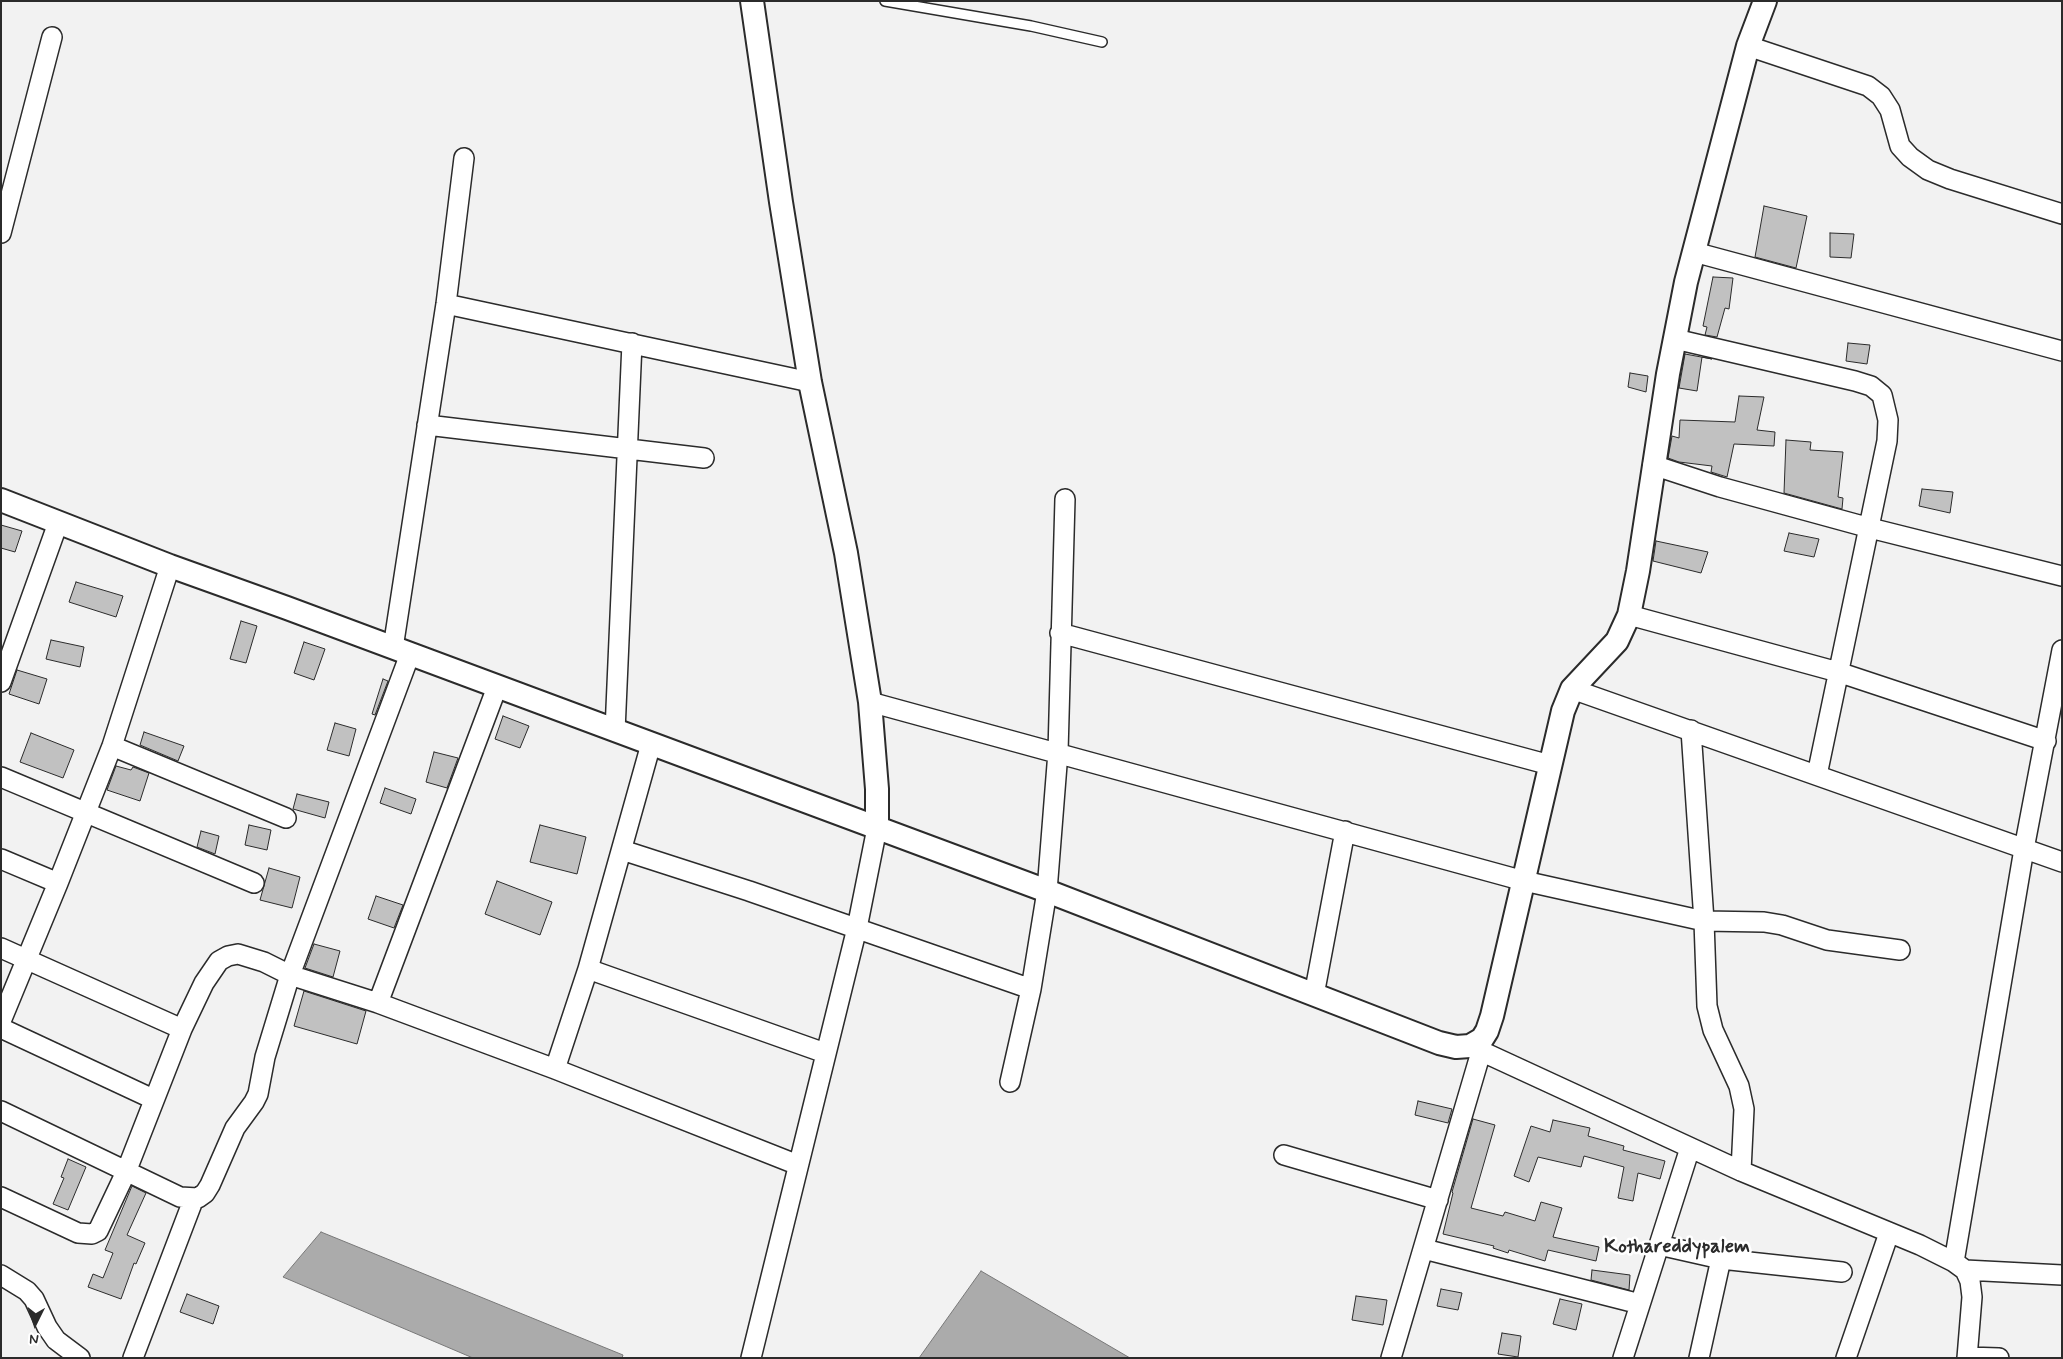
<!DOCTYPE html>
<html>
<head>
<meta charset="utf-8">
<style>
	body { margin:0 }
	#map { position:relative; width:2063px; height:1359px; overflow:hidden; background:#f2f2f2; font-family:Mynerve,sans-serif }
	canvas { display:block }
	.frame { position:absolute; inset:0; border:2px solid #2b2b2b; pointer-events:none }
	.north { position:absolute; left:10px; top:1299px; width:50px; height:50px; -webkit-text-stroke:4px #fff; paint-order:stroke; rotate:184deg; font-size:14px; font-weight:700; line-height:20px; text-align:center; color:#2b2b2b }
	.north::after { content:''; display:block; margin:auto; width:18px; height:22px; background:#2b2b2b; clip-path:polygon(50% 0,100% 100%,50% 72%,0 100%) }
</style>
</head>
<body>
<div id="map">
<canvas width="2063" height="1359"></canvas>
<div class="frame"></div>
<div class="north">N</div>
</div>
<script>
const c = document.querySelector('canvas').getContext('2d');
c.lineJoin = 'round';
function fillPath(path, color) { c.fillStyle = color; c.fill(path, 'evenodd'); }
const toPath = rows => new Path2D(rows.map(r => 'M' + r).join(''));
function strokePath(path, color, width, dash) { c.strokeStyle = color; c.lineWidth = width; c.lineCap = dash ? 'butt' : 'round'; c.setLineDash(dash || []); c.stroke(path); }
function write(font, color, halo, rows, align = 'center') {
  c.font = font + ' Mynerve,sans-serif'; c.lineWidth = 5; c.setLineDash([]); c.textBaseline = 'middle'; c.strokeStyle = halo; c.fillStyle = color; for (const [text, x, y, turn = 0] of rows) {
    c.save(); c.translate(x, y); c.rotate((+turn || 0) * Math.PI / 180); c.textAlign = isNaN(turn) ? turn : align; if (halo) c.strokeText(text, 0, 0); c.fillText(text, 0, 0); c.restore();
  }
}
const water = toPath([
	[321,1232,623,1355,622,1358,473,1358,283,1277,321,1232],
	[981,1271,1130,1358,919,1358,981,1271]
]);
fillPath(water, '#ababab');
strokePath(water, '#787878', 1);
const building = toPath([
	[1764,206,1807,216,1796,268,1755,257,1764,206],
	[1830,233,1854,234,1851,258,1830,257,1830,233],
	[1713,277,1733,278,1729,309,1725,308,1717,337,1705,335,1707,327,1703,326,1713,277],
	[1848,343,1870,345,1867,364,1846,361,1848,343],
	[1685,354,1712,359,1702,357,1697,391,1679,388,1685,354],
	[1630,373,1648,376,1646,392,1628,387,1630,373],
	[1739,396,1764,397,1757,430,1775,432,1774,446,1734,444,1727,477,1711,472,1712,466,1679,462,1668,458,1672,436,1679,438,1680,420,1735,422,1739,396],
	[1786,440,1811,442,1810,450,1843,452,1838,497,1843,498,1842,509,1784,493,1786,440],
	[1922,489,1953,492,1950,513,1919,506,1922,489],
	[1,525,22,531,15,552,1,548,1,525],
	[1789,533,1819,539,1814,557,1784,551,1789,533],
	[1656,541,1708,552,1701,573,1653,561,1656,541],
	[76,582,123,596,116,617,69,602,76,582],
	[241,621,257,626,246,663,230,659,241,621],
	[51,640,84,647,80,667,46,659,51,640],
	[304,642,325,649,314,680,294,673,304,642],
	[17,670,47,679,39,704,9,694,17,670],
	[383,679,388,681,375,715,372,714,383,679],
	[503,716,529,726,520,748,495,739,503,716],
	[335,723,356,729,349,756,327,750,335,723],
	[144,732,184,746,178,761,140,745,144,732],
	[31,733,74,750,63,778,20,762,31,733],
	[434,752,458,758,447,788,426,782,434,752],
	[116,766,131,770,133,767,149,773,140,801,107,790,116,766],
	[385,788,416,799,411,814,380,803,385,788],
	[297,794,329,802,325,818,293,809,297,794],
	[249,825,271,830,267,850,245,845,249,825],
	[540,825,586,837,577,874,530,862,540,825],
	[201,831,219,836,215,854,197,847,201,831],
	[269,868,300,877,292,908,260,900,269,868],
	[497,881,552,902,540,935,485,914,497,881],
	[376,896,403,905,394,928,368,919,376,896],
	[314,944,340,951,333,977,305,968,314,944],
	[304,991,366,1011,357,1044,294,1026,304,991],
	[1418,1101,1452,1109,1448,1123,1415,1115,1418,1101],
	[1473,1119,1495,1125,1471,1208,1503,1216,1505,1212,1535,1221,1541,1202,1562,1208,1553,1237,1599,1247,1596,1261,1548,1250,1545,1261,1509,1250,1508,1253,1493,1248,1494,1246,1443,1234,1453,1193,1452,1192,1473,1119],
	[1553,1120,1590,1128,1588,1136,1624,1146,1623,1150,1665,1161,1660,1179,1638,1173,1633,1201,1618,1198,1624,1167,1584,1156,1581,1167,1538,1157,1529,1182,1514,1176,1531,1126,1550,1132,1553,1120],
	[68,1159,86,1167,68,1210,53,1204,64,1178,61,1177,68,1159],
	[132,1186,146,1193,127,1235,145,1243,136,1264,134,1263,121,1299,88,1287,93,1274,103,1278,113,1253,105,1250,132,1186],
	[1592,1270,1630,1275,1629,1290,1591,1280,1592,1270],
	[1441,1289,1462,1293,1458,1310,1437,1306,1441,1289],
	[187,1294,219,1306,213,1324,180,1312,187,1294],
	[1356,1296,1387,1300,1383,1325,1352,1320,1356,1296],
	[1560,1299,1582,1304,1576,1330,1553,1324,1560,1299],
	[1502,1333,1521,1336,1518,1357,1498,1354,1502,1333]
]);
fillPath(building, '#c1c1c1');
strokePath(building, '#2b2b2b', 1);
const service = toPath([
	[885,1,1031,26,1102,42]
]);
const minor = toPath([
	[1748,46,1868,86,1881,96,1890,110,1900,146,1910,157,1928,170,1950,179,2062,214],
	[1,233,52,37],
	[1694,252,2062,351],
	[446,304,810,382],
	[1675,339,1855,381,1871,386,1882,395,1888,420,1887,441,1817,775],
	[427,425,704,458],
	[1653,465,1720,487,1870,528,2062,576],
	[1629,615,1838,672,2046,741],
	[1060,633,1550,765],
	[393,648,446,304,464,158],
	[1,682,58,523],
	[1572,689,2062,862],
	[870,702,1524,881,1704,921,1764,922,1782,925,1827,940,1900,950],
	[1691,730,1704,921,1707,1006,1713,1030,1739,1086,1744,1109,1741,1171],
	[615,731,632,343],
	[112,746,286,818],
	[1,777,254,883],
	[622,850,749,891,1031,989],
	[1,859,58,883],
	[1,948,182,1029],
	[588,969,825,1053],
	[1314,995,1345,831],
	[378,1003,497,687],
	[1,1021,58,883,112,746,170,566],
	[1,1028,153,1099],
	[1470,1046,1741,1171,1920,1245,1954,1262,1965,1270,1970,1281,1972,1297,1967,1358],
	[555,1069,588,969,651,744],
	[1010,1082,1031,989,1047,891,1058,752,1065,499],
	[1,1111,180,1197,198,1198,205,1193,210,1185,235,1128,254,1102,258,1094,265,1057,290,975,410,654],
	[1284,1155,1438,1200],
	[1,1197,78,1233,92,1234,98,1231,126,1172,182,1029,204,983,219,961,228,956,238,954,264,962,290,975,378,1003,555,1069,798,1165],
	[1659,1245,1721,1259,1842,1272],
	[1424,1249,1640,1304],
	[1954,1262,2024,849,2062,650],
	[1965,1270,2062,1275],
	[1,1275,27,1291,34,1299,47,1327,56,1340,80,1358],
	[1967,1357,1999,1358],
	[133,1358,194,1198],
	[751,1358,857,928,877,828],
	[1391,1358,1481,1052],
	[1623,1358,1690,1148],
	[1699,1358,1721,1259],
	[1846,1358,1889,1233]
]);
const tertiary = toPath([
	[752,1,781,202,810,382,846,553,870,702,877,789,877,828],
	[1,500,170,566,287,608,1047,891,1439,1043,1456,1047,1470,1046,1482,1039,1487,1031,1492,1016,1563,711,1572,689,1617,641,1629,615,1638,571,1668,374,1686,282,1748,46,1765,1]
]);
strokePath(service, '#2b2b2b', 12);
strokePath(minor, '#2b2b2b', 22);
strokePath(tertiary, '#2b2b2b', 26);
strokePath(service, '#fff', 9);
strokePath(minor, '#fff', 19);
strokePath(tertiary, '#fff', 22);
write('bold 20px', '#2b2b2b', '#fff', [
	["Kothareddypalem",1677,1248]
]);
</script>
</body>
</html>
